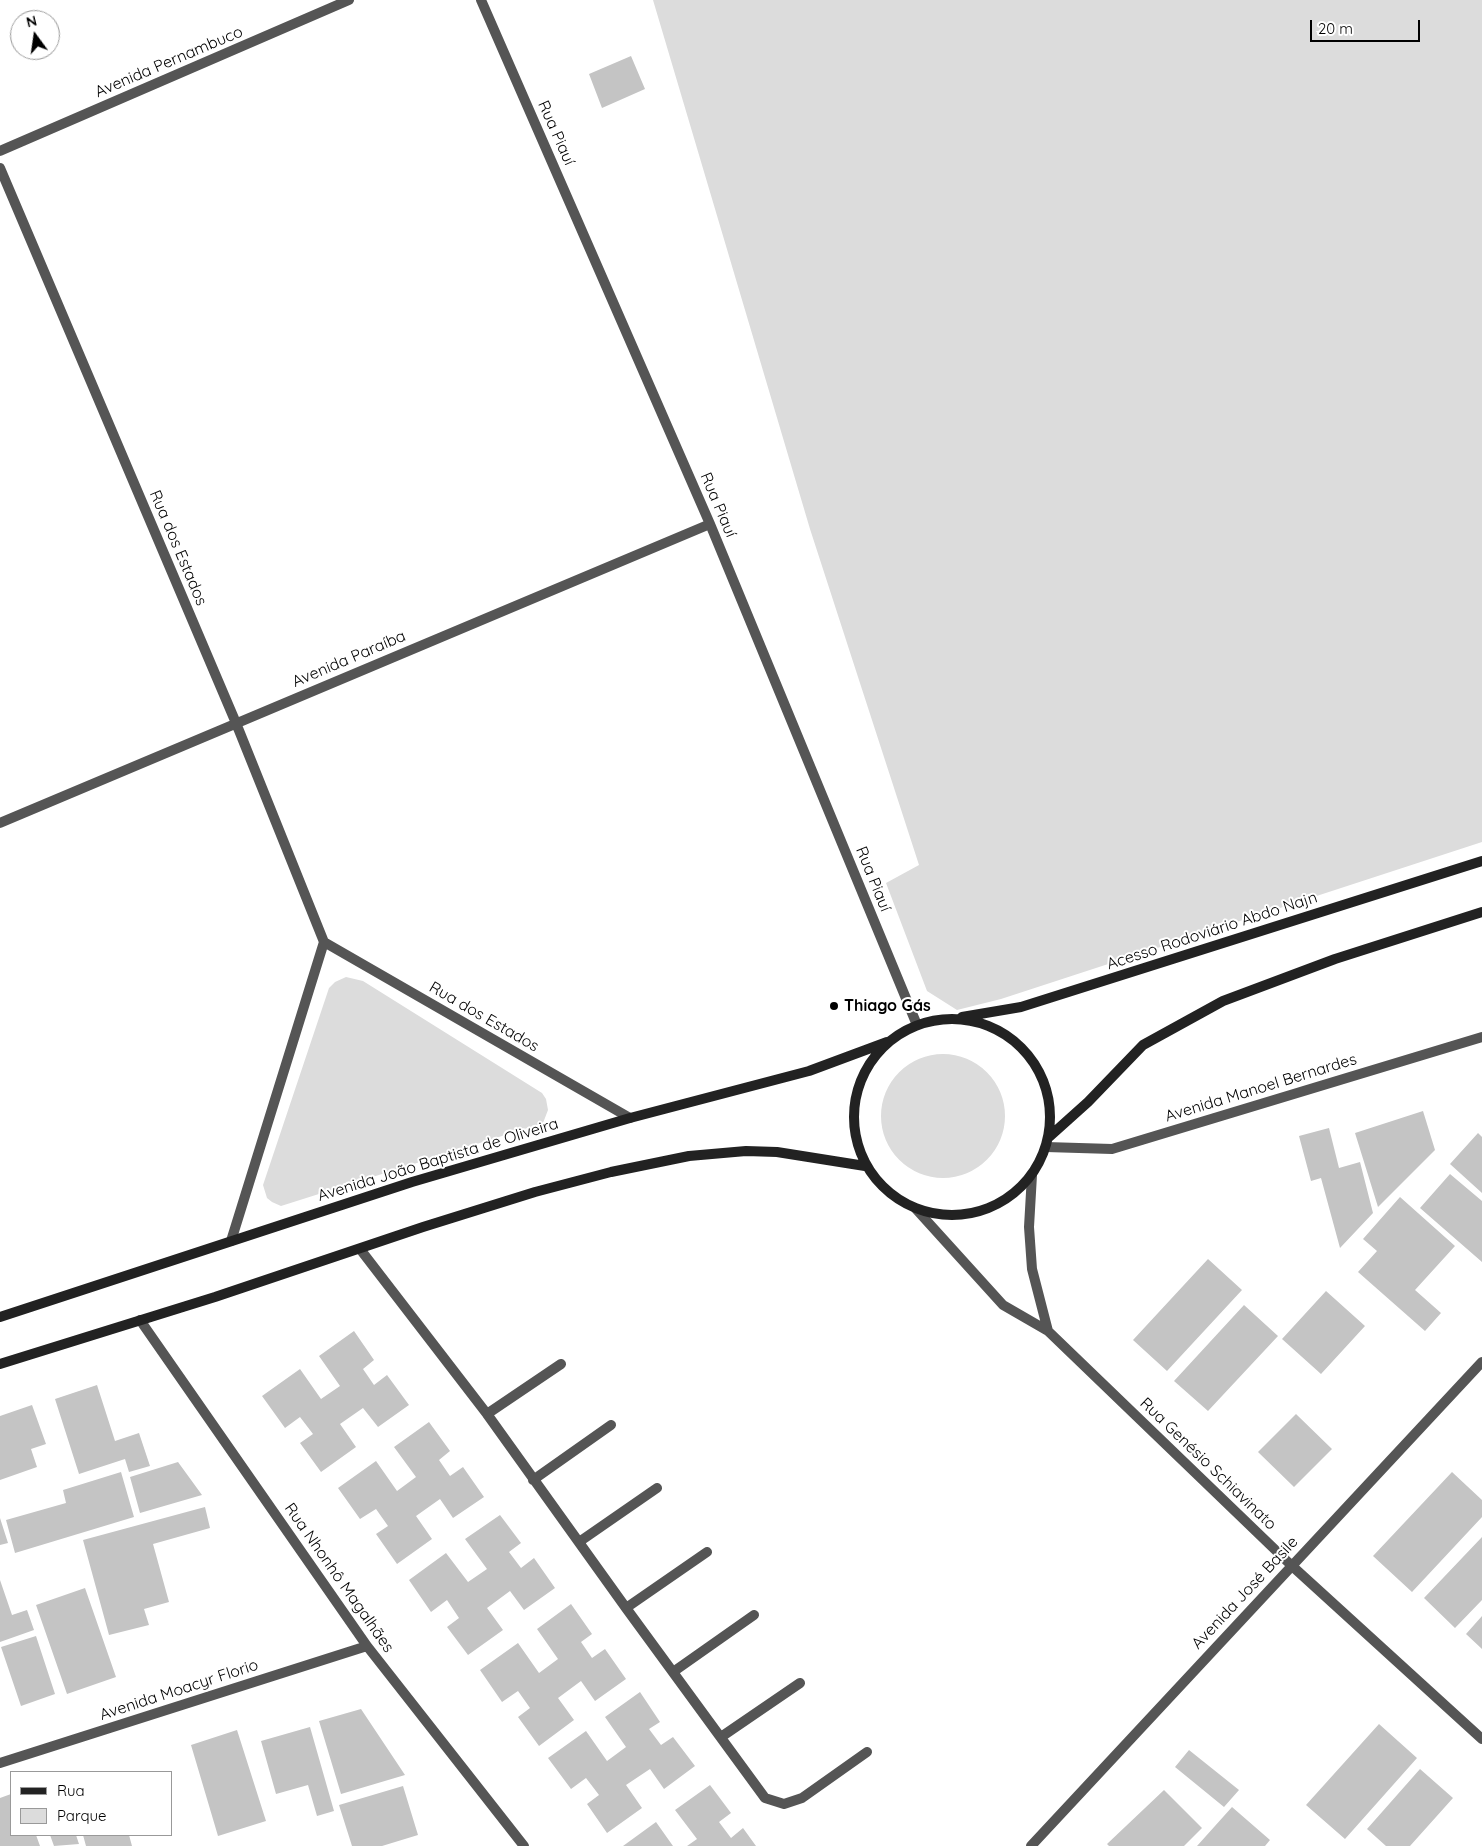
<!DOCTYPE html>
<html>
<head>
<meta charset="utf-8">
<style>
	body { margin:0 }
	#map { position:relative; width:1482px; height:1846px; overflow:hidden; background:#fff; font-family:Quicksand,sans-serif }
	canvas { display:block }
	.legend { position:absolute; left:10px; top:1771px; width:162px; height:65px; box-sizing:border-box; background:#fff; border:1px solid #999; margin:0; padding:6px 9px; list-style:none; font-size:15px; color:#000 }
	.legend li { display:flex; align-items:center; gap:10px; height:25px }
	.legend b { width:25px; border:1px solid #999 }
	.north { position:absolute; left:10px; top:10px; width:50px; height:50px; box-sizing:border-box; background:#fff; border:1px solid #999; border-radius:50%; rotate:346deg; font-size:14px; font-weight:700; line-height:20px; text-align:center; color:#000 }
	.north::after { content:''; display:block; margin:auto; width:18px; height:22px; background:#000; clip-path:polygon(50% 0,100% 100%,50% 72%,0 100%) }
	.scale { position:absolute; left:1310px; top:20px; width:110px; height:22px; box-sizing:border-box; border:2px solid #000; border-top:0; padding-left:6px; font-size:15px; line-height:18px; white-space:nowrap; color:#000; -webkit-text-stroke:4px #fff; paint-order:stroke }
</style>
</head>
<body>
<div id="map">
<canvas width="1482" height="1846"></canvas>
<ul class="legend">
<li><b style="height:6px;background:#222"></b>Rua</li>
<li><b style="height:14px;background:#dcdcdc"></b>Parque</li>
</ul>
<div class="north">N</div>
<div class="scale">20 m</div>
</div>
<script>
const c = document.querySelector('canvas').getContext('2d');
c.lineJoin = 'round';
function fillPath(path, color) { c.fillStyle = color; c.fill(path, 'evenodd'); }
const toPath = rows => new Path2D(rows.map(r => 'M' + r).join(''));
function strokePath(path, color, width, dash) { c.strokeStyle = color; c.lineWidth = width; c.lineCap = dash ? 'butt' : 'round'; c.setLineDash(dash || []); c.stroke(path); }
function write(font, color, halo, rows, align = 'center') {
  c.font = font + ' Quicksand,sans-serif'; c.lineWidth = 4; c.setLineDash([]); c.textBaseline = 'middle'; c.strokeStyle = halo; c.fillStyle = color; for (const [text, x, y, turn = 0] of rows) {
    c.save(); c.translate(x, y); c.rotate((+turn || 0) * Math.PI / 180); c.textAlign = isNaN(turn) ? turn : align; if (halo) c.strokeText(text, 0, 0); c.fillText(text, 0, 0); c.restore();
  }
}
fillPath(toPath([
	[653,0,1482,0,1482,842,1001,999,957,1010,927,991,886,883,919,865,810,529],
	[346,977,363,981,542,1093,546,1099,548,1110,543,1123,281,1206,272,1202,267,1198,263,1185,329,988,335,982],
	'881 1116a62 62 0 1 1 124 0a62 62 0 1 1-124 0Z'
]), '#dcdcdc');
fillPath(toPath([
	[631,56,645,89,602,108,589,74],
	[1423,1111,1435,1150,1378,1207,1355,1133],
	[1329,1128,1339,1168,1360,1162,1373,1213,1340,1248,1321,1178,1311,1181,1299,1136],
	[1478,1133,1482,1137,1482,1193,1450,1164],
	[1450,1174,1482,1201,1482,1262,1420,1208],
	[1400,1197,1455,1246,1415,1290,1441,1313,1425,1331,1358,1272,1377,1251,1363,1239],
	[1208,1259,1242,1290,1167,1371,1133,1340],
	[1326,1291,1365,1326,1321,1374,1282,1339],
	[1244,1305,1278,1336,1208,1411,1174,1381],
	[354,1331,374,1360,363,1369,374,1385,387,1375,409,1405,378,1427,363,1408,340,1424,356,1447,321,1472,300,1443,313,1434,300,1417,285,1428,262,1396,300,1369,321,1399,340,1386,319,1356],
	[97,1385,115,1441,139,1433,150,1466,129,1472,125,1459,79,1474,55,1399],
	[32,1405,46,1444,31,1449,37,1467,0,1480,0,1416],
	[1296,1414,1332,1449,1294,1487,1258,1452],
	[429,1422,450,1451,439,1460,450,1476,463,1467,484,1497,453,1518,440,1499,416,1516,432,1539,397,1564,376,1534,388,1526,376,1509,360,1519,338,1488,376,1461,397,1491,416,1477,394,1447],
	[178,1462,202,1495,140,1513,130,1477],
	[121,1472,134,1517,15,1553,6,1520,66,1503,63,1490],
	[1452,1472,1482,1500,1482,1517,1412,1592,1373,1556],
	[205,1507,210,1528,153,1544,169,1602,144,1609,149,1625,109,1635,83,1540],
	[500,1515,521,1543,509,1552,521,1568,534,1558,555,1588,524,1610,510,1591,487,1608,503,1630,468,1655,447,1627,459,1618,447,1600,431,1612,409,1580,446,1553,468,1582,487,1569,465,1539],
	[0,1518,8,1543,0,1545],
	[1482,1537,1482,1600,1455,1628,1424,1598],
	[0,1580,12,1615,27,1610,34,1630,0,1642],
	[85,1588,116,1677,67,1694,36,1605],
	[571,1604,592,1634,581,1642,592,1658,605,1649,626,1679,595,1701,581,1681,558,1698,574,1720,539,1746,518,1717,530,1708,518,1691,502,1702,480,1670,518,1643,539,1673,558,1659,537,1629],
	[1482,1616,1482,1649,1466,1634],
	[36,1636,55,1694,21,1706,1,1647],
	[640,1692,660,1722,649,1729,661,1745,673,1737,695,1766,664,1789,650,1769,626,1785,642,1808,607,1833,587,1804,599,1795,586,1778,571,1789,548,1758,586,1731,607,1761,626,1747,605,1717],
	[361,1709,405,1775,341,1794,319,1721],
	[1379,1724,1417,1758,1345,1839,1306,1805],
	[310,1727,334,1811,317,1816,308,1785,276,1794,261,1741],
	[237,1730,266,1821,218,1836,191,1745],
	[1189,1750,1239,1790,1224,1807,1175,1767],
	[1420,1769,1453,1798,1410,1846,1386,1846,1367,1829],
	[710,1785,731,1813,719,1822,731,1838,743,1828,756,1846,687,1846,697,1839,675,1810],
	[403,1786,418,1835,382,1846,352,1846,339,1805],
	[1164,1790,1202,1828,1184,1846,1109,1846,1107,1844],
	[11,1794,11,1835,36,1835,40,1846,0,1846,0,1798],
	[1232,1807,1270,1840,1265,1846,1197,1846],
	[656,1822,673,1846,623,1846],
	[50,1835,76,1835,79,1844,54,1846],
	[83,1835,129,1835,132,1846,86,1846]
]), '#c4c4c4');
strokePath(toPath([
	[481,0,710,524,917,1025],
	[0,151,349,0],
	[0,168,236,723,324,942,630,1118],
	[0,823,710,524],
	[1046,1147,1112,1149,1482,1037],
	[1032,1175,1029,1227,1032,1269,1048,1331],
	[916,1209,1003,1305,1048,1331,1291,1565,1482,1739],
	[231,1241,324,942],
	[360,1249,487,1414,626,1608,765,1798,784,1804,802,1798,867,1752],
	[140,1320,367,1646,524,1846],
	[487,1414,561,1364],
	[533,1480,611,1425],
	[579,1542,657,1488],
	[626,1608,707,1552],
	[673,1672,754,1615],
	[721,1737,800,1683],
	[0,1763,367,1646],
	[1031,1846,1482,1362]
]), '#555', 10);
strokePath(toPath([
	[962,1017,1021,1007,1482,861],
	'854 1117a98 98 0 1 1 196 0a98 98 0 1 1-196 0Z',
	[1049,1137,1088,1102,1143,1045,1223,1001,1335,959,1482,912],
	[0,1317,412,1182,630,1118,809,1071,887,1042],
	[0,1364,215,1297,423,1227,535,1192,611,1172,689,1156,746,1151,777,1152,865,1166]
]), '#222', 10);
for (const [x, y, r, color] of [
	[834,1006,5,"#000"]
]) { const dot = new Path2D(); dot.arc(x, y, r, 0, 2 * Math.PI); c.fillStyle = color; c.fill(dot); strokePath(dot, '#fff', 2); }
write('16px', '#000', '#fff', [
	["Avenida Pernambuco",169,62,-23],
	["Rua Piauí",556,133,66],
	["Rua Piauí",718,505,67],
	["Rua dos Estados",178,548,67],
	["Avenida Paraíba",349,659,-23],
	["Rua Piauí",873,879,68],
	["Acesso Rodoviário Abdo Najn",1212,931,-18],
	["Rua dos Estados",484,1017,30],
	["Avenida Manoel Bernardes",1261,1088,-17],
	["Avenida João Baptista de Oliveira",438,1160,-17],
	["Rua Genésio Schiavinato",1208,1464,44],
	["Rua Nhonhô Magalhães",339,1578,55],
	["Avenida José Basile",1245,1593,-47],
	["Avenida Moacyr Florio",179,1690,-18]
]);
write('bold 16px', '#000', '#fff', [
	["Thiago Gás",844,1006]
], 'left');
</script>
</body>
</html>
